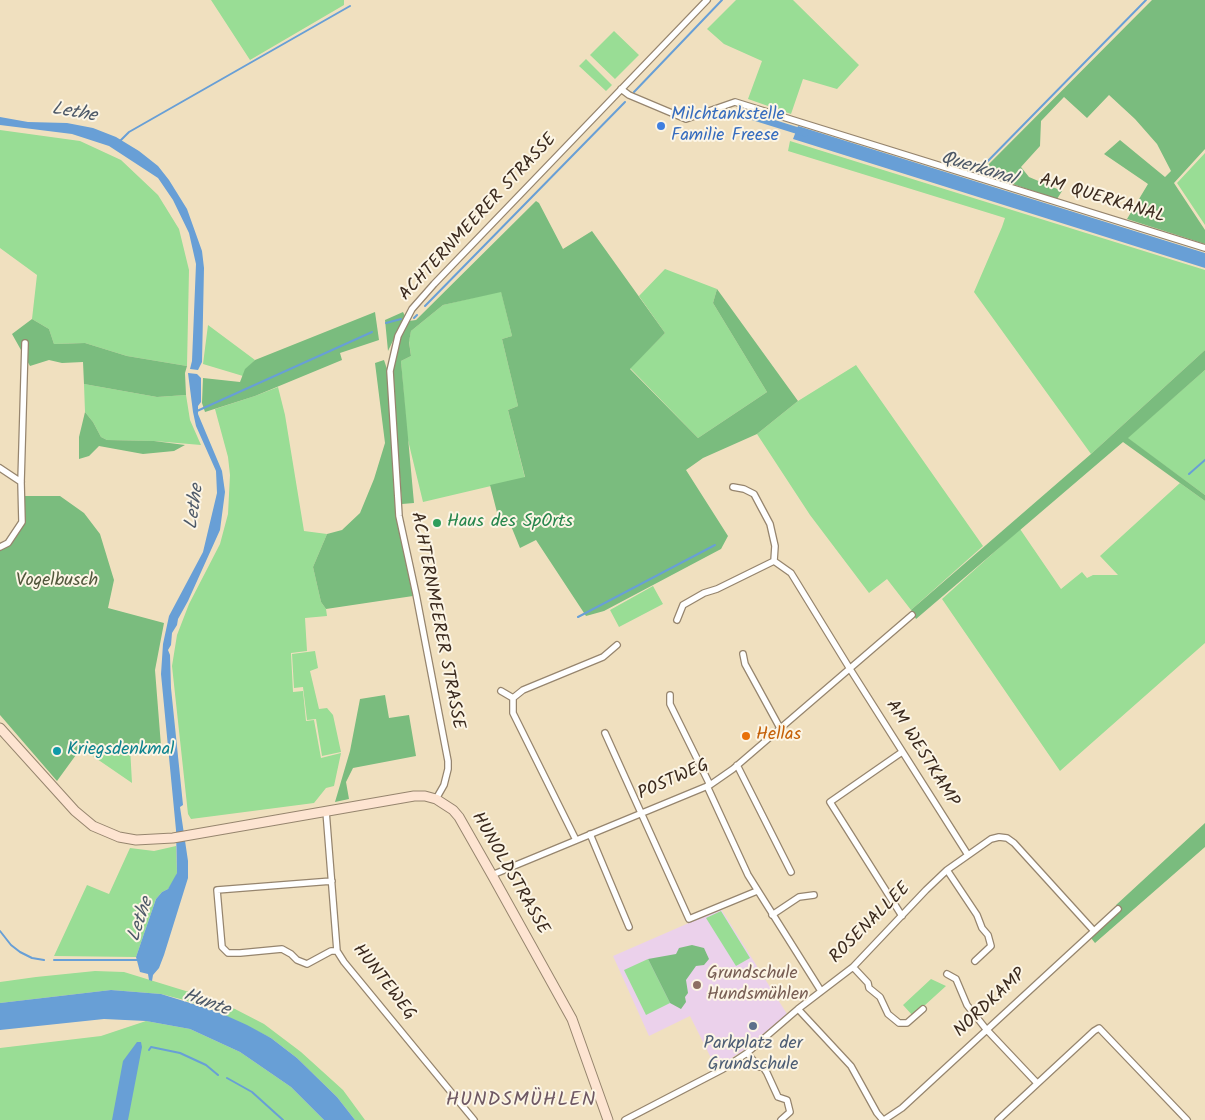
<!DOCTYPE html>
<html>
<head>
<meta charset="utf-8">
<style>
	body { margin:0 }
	canvas { display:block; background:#f0e0bf }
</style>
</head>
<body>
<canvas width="1205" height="1120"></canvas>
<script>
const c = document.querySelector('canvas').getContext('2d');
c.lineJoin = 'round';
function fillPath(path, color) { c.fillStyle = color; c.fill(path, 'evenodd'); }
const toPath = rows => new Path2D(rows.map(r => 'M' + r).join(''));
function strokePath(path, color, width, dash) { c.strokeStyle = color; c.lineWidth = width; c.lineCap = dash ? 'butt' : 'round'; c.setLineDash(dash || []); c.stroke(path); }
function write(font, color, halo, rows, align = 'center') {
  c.font = font + ' Kalam,sans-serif'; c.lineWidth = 4; c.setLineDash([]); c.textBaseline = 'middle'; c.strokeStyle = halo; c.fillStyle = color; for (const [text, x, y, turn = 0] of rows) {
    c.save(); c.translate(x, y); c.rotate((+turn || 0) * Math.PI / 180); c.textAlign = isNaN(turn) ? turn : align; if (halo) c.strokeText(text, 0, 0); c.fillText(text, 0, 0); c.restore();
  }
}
fillPath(toPath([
	[721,909,787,1014,744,1050,716,1068,690,1016,649,1036,613,956]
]), '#ebd1eb');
fillPath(toPath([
	[211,0,344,0,344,5,250,60],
	[736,0,793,0,859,65,837,89,803,79,791,114,748,99,762,61,724,44,707,29],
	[614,31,639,55,615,79,590,55],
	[586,59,612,85,606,91,579,66],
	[0,130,80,141,121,160,158,195,179,229,189,270,187,366,127,356,85,343,54,344,49,329,32,319,37,275,0,248],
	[790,141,1205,270,1205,350,1091,454,974,292,1002,227,1005,218,788,151],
	[1205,153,1205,225,1177,183],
	[665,269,717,289,713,303,767,392,698,438,630,368,665,333,639,296],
	[501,291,512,336,502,339,518,406,508,410,525,478,423,502,407,436,401,361,411,356,409,341,411,331,443,305],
	[208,325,255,360,246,369,243,376,203,364],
	[856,365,983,546,911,610,887,579,869,593,810,515,757,434,798,401],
	[1205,370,1205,495,1127,438],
	[84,384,157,397,186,395,190,420,201,445,154,441,107,440,101,437,93,422,85,412],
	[278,387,285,415,304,531,327,534,313,567,321,602,326,609,327,616,305,618,307,651,291,653,293,692,303,691,306,721,314,720,321,758,341,753,334,786,326,788,314,803,191,819,188,814,172,666,177,635,189,604,220,544,228,514,230,475,228,457,215,409,255,396],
	[1180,483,1205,501,1205,643,1060,771,942,599,1020,529,1061,589,1082,572,1087,578,1093,575,1118,575,1100,556],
	[653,586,663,604,619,627,610,610],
	[315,651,318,668,310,671,319,709,327,708,333,715,341,752,322,756,316,719,307,720,303,687,294,688,292,654],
	[130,747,132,783,81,748],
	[176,846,177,873,175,880,168,889,162,892,156,899,136,957,54,956,87,885,109,894,130,848,154,851],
	[721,911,750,958,736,966,706,918],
	[648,959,670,1003,646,1015,624,970],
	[95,971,124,972,202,996,235,1009,264,1024,301,1052,343,1090,365,1120,355,1120,337,1097,297,1058,271,1038,216,1011,184,1000,161,994,111,990,0,1003,0,982,36,977],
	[931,979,946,986,913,1016,903,1005],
	[146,1021,190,1029,240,1052,291,1087,324,1120,0,1120,0,1048,101,1036]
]), '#99dd95');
fillPath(toPath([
	[1152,0,1205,0,1205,149,1174,183,1205,230,1205,244,1127,219,1148,184,1104,154,1120,140,1165,177,1171,171,1157,144,1135,119,1109,95,1087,118,1064,97,1041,121,1040,146,1021,167,1029,177,1062,191,1057,199,980,173],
	[536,201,539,203,563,249,592,231,665,333,630,369,698,438,767,392,713,303,717,289,798,401,757,434,703,458,686,470,728,536,721,549,604,611,586,616,536,540,520,548,509,521,500,524,490,485,525,477,508,410,518,406,502,339,512,336,501,292,443,305,411,331,409,342,411,356,401,361,414,503,402,504,392,370,400,338,409,321,416,320],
	[375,312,379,340,340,353,342,360,255,396,205,412,202,403,203,378,240,382,245,369,255,360],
	[403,312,405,316,388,351,385,320],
	[32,319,49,329,54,344,85,343,127,356,187,366,185,373,186,395,157,397,84,384,83,362,62,363,49,360,30,366,12,334],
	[1205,350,1205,370,1128,438,1205,495,1205,501,1123,442,916,619,911,610,1091,454],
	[384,360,387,369,396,517,413,596,326,609,321,602,313,567,327,534,342,530,360,513,374,479,385,443,375,363],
	[85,412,93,422,101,437,107,440,154,441,185,445,174,451,143,454,99,446,89,456,79,459,79,437],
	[24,496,60,496,84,513,100,534,114,580,108,608,164,623,155,670,161,746,81,748,57,781,0,715,0,549,24,524],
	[385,695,389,718,409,715,416,756,353,768,346,782,349,799,335,802,350,751,360,699],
	[1205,823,1205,847,1095,943,1091,938,1120,911,1116,905],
	[692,945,704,948,709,959,704,965,696,966,686,980,688,993,685,997,686,1002,681,1009,670,1003,648,959,676,954,679,948]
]), '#7abc7e');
fillPath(toPath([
	[0,117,28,122,67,123,93,128,116,137,139,151,158,166,169,180,187,209,202,251,204,268,202,362,198,370,190,369,192,361,196,264,189,233,173,200,158,178,109,146,72,134,0,125],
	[798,126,1205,253,1205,268,793,139],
	[188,373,197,374,201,378,201,402,198,406,198,414,222,471,225,492,220,530,188,601,178,619,177,625,172,633,171,645,168,650,170,655,171,688,183,805,180,807,188,861,188,878,164,955,159,968,153,975,152,981,149,980,148,974,140,972,136,957,156,899,162,892,168,889,177,873,176,830,161,674,163,644,169,616,203,552,217,493,216,471,196,426,193,412],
	[111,990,161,994,216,1011,247,1025,271,1038,297,1058,337,1097,355,1120,324,1120,291,1087,240,1052,190,1029,146,1021,104,1019,0,1030,0,1003],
	[137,1042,141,1042,142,1047,128,1120,112,1120,123,1061]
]), '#689fd6');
strokePath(toPath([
	[634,92,722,0],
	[120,141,129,132,350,6],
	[980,169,1146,0],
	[425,306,625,102],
	[414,318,417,315],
	[386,323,401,319],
	[197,411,372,332],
	[1189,474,1205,460],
	[578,617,715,545],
	[0,931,11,945,20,952,32,958,44,960],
	[54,960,139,960],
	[149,1050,151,1047,180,1053,206,1065,218,1075],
	[227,1078,252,1092,283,1120]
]), '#689fd6', 2);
strokePath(toPath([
	[741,113,805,133]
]), '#689fd6', 7);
const street = toPath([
	[621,89,629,95,686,119,735,102,1205,248],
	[0,468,21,482],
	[733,487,744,489,754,494,770,524,775,546,774,561],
	[0,547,8,543,22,522,21,482,25,343],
	[677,620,683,605,704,593,717,589,774,561,791,573,850,669,968,855],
	[743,654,745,664,780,728],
	[501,691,513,698],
	[670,695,670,704,710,785],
	[605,733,689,919,757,891],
	[737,765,791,872],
	[707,786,748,875,821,991],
	[436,799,444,785,448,769,448,761,416,594,399,516,390,371,398,336,412,309,434,284,707,0],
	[326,811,337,951,344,962,474,1120],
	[590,834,629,927],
	[576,840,513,713,513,698,523,690,603,657,617,645],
	[947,870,977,915,982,928,988,935,991,946,975,961],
	[492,875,710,785,733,769,912,615],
	[332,881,217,890,222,947,228,953,240,953,282,949,291,954,297,960,307,964,331,951,337,951],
	[772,915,799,897,814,895],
	[902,916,830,802,902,752],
	[853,967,868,983,869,988,880,997,888,1014,899,1023,907,1023,923,1009],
	[947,974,956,979,967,1005,986,1029,1037,1083],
	[798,1009,851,1066,877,1113,883,1120],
	[747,1053,759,1067,763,1067,767,1073,778,1097,787,1100,790,1112,781,1120],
	[625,1120,723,1069,747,1053,798,1009,853,967,926,890,947,870,991,839,999,837,1007,838,1014,843,1094,931],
	[884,1120,902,1108,1118,909],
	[998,1120,1094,1031,1099,1028,1187,1120]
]);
const secondary = toPath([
	[0,728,75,811,93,826,119,837,136,840,173,838,414,796,425,796,436,799,453,810,459,817,492,875,572,1019,608,1120]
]);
strokePath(street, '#96856e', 8);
strokePath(secondary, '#96856e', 11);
strokePath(street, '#fff', 5.5);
strokePath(secondary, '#fde4d1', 9);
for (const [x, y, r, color] of [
	[661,126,5,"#3f7fe0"],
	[437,523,5,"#2e9e5b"],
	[746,736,5,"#e8710a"],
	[57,751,5,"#0f9aa8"],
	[697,985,5,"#8d6e63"],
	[753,1026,5,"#5c6f8a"]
]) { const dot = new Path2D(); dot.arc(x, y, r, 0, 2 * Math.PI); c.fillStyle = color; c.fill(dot); strokePath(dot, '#fcf5e5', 2); }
write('18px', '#366cbe', '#fcf5e5', [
	["Milchtankstelle",671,116],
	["Familie Freese",671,137]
], 'left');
write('18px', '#3b2a1e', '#fcf5e5', [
	["AM QUERKANAL",1102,200,17],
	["ACHTERNMEERER STRASSE",479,218,-47],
	["ACHTERNMEERER STRASSE",436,621,79],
	["AM WESTKAMP",921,754,58],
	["POSTWEG",674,781,-24],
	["HUNOLDSTRASSE",509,874,60],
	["ROSENALLEE",871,924,-45],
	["HUNTEWEG",383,983,52],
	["NORDKAMP",991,1004,-43]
]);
write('18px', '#27864d', '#fcf5e5', [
	["Haus des SpOrts",447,523]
], 'left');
write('18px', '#52573c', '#fcf5e5', [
	["Vogelbusch",57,582]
]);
write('18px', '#c56008', '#fcf5e5', [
	["Hellas",756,736]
], 'left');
write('18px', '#0d838f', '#fcf5e5', [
	["Kriegsdenkmal",67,751]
], 'left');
write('18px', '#785e54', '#fcf5e5', [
	["Grundschule",707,975],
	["Hundsmühlen",707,996]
], 'left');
write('18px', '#4e5e75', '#fcf5e5', [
	["Parkplatz der",753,1045],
	["Grundschule",753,1066]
]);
write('italic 19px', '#4d5968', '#fcf5e5', [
	["Lethe",74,114,10],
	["Querkanal",978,170,17],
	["Lethe",196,507,-82],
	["Lethe",142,920,-71],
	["Hunte",206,1004,20]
]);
c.letterSpacing = '1px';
write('20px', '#6e5863', '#fcf5e5', [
	["HUNDSMÜHLEN",521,1102]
]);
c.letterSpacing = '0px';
</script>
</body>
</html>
